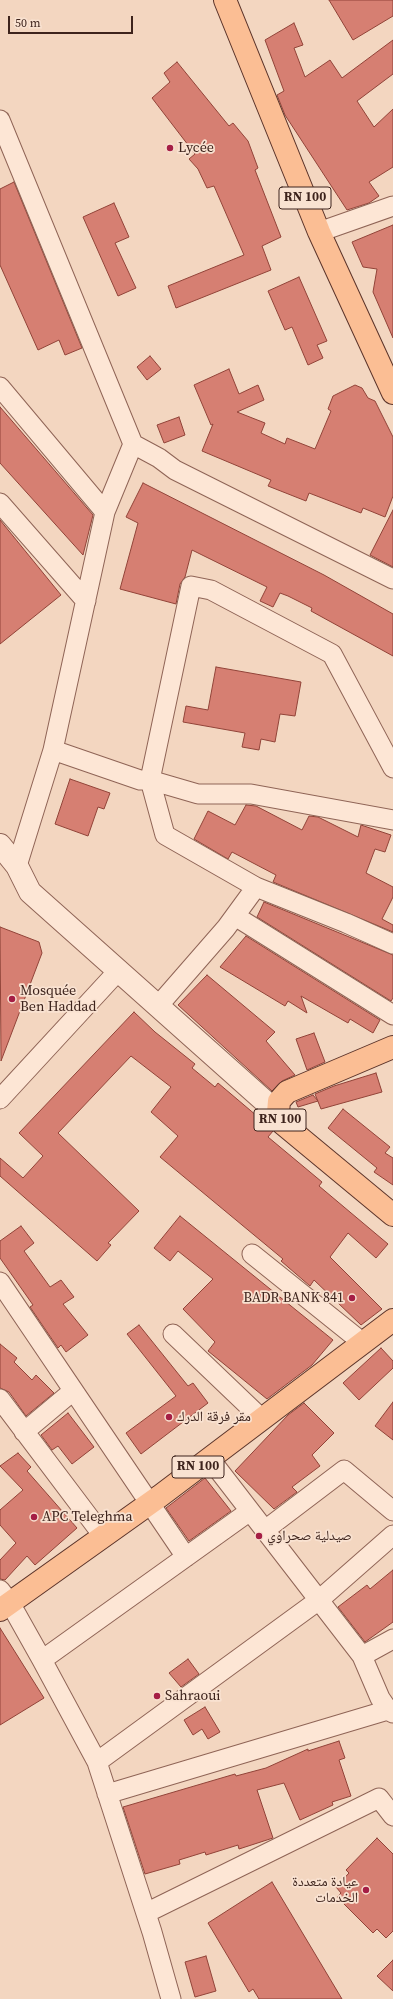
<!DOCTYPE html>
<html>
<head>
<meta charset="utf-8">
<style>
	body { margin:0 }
	#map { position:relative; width:393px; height:1999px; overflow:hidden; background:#f3d6c0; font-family:"Source Serif 4",serif }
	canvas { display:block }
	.scale { position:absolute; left:8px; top:16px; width:125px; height:18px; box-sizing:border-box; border:2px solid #3d231c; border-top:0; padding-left:5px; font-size:12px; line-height:14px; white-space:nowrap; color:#3d231c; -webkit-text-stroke:3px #f9e2d1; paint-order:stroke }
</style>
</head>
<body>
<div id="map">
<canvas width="393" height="1999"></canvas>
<div class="scale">50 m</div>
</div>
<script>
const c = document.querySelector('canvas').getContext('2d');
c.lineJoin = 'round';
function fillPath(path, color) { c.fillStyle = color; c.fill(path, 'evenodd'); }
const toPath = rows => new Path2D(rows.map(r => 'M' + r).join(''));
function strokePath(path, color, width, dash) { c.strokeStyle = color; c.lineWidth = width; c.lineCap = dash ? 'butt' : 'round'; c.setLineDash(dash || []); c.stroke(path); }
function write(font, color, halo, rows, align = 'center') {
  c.font = font + ' "Source Serif 4","Noto Naskh Arabic",serif'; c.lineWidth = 3.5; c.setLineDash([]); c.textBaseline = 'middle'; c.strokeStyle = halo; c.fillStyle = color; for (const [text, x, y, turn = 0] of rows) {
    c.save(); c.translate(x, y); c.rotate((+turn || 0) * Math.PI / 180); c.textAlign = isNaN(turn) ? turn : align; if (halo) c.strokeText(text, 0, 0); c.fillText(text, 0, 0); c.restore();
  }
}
const building = toPath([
	[329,0,393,0,393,16,353,40,329,0],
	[294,23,303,45,294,48,305,77,330,60,342,78,393,40,393,74,357,101,374,127,393,109,393,167,369,182,379,196,369,203,347,210,285,115,277,95,284,91,265,40,294,23],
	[177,62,229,126,233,123,248,141,258,168,255,170,281,237,262,246,271,270,176,308,168,286,244,255,214,186,207,188,198,169,189,159,195,154,152,98,170,82,164,73,177,62],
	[14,182,82,348,65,355,59,340,38,350,0,265,0,189,14,182],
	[114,203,129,237,115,243,136,288,118,296,83,217,114,203],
	[393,225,393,338,373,292,377,269,363,267,352,242,393,225],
	[299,277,327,341,317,345,323,358,308,365,292,327,285,330,268,291,299,277],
	[150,356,161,369,147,380,137,367,150,356],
	[229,369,239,394,258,385,264,400,237,412,265,423,261,433,285,444,287,438,315,449,331,411,328,409,333,396,355,385,362,388,368,398,375,401,393,437,393,496,385,517,363,508,361,513,309,493,306,501,268,486,271,480,202,451,213,424,211,425,194,385,229,369],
	[0,407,93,515,83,555,0,463,0,407],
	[179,417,185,435,164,443,157,425,179,417],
	[143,483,324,575,393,614,393,656,311,611,312,608,288,596,280,593,273,607,260,601,267,587,192,550,185,577,180,584,176,604,120,589,138,523,126,517,143,483],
	[393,510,393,567,370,555,393,510],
	[0,520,61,595,0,644,0,520],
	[216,667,301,682,295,716,280,714,275,742,261,739,259,750,242,747,245,733,183,722,186,706,208,710,216,667],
	[70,779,110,793,104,809,98,807,88,836,55,824,70,779],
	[246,805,256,806,302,830,309,816,318,817,358,837,361,825,391,835,385,852,375,849,366,873,393,887,393,897,382,919,393,925,393,932,273,882,276,875,232,852,228,859,194,839,208,811,235,825,246,805],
	[264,902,393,955,393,998,391,1001,257,917,264,902],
	[0,927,39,942,42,953,1,1061,0,927],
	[246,936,380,1020,373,1033,350,1019,348,1023,301,996,307,1013,288,1001,285,1006,220,967,246,936],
	[207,975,275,1032,266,1041,295,1075,282,1081,272,1091,178,1005,207,975],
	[134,1012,155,1032,195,1064,192,1068,215,1087,218,1083,270,1127,273,1131,268,1137,322,1182,319,1186,388,1244,376,1258,348,1233,330,1257,382,1309,361,1325,314,1280,310,1286,281,1261,283,1259,160,1157,178,1136,151,1112,171,1087,131,1056,58,1133,139,1211,108,1243,111,1245,97,1261,0,1176,0,1158,23,1178,43,1156,19,1133,134,1012],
	[314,1033,325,1062,307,1070,296,1039,314,1033],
	[376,1073,382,1092,321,1109,315,1094,334,1086,376,1073],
	[313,1095,318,1101,298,1107,296,1102,313,1095],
	[343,1109,390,1147,385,1153,393,1158,393,1185,374,1172,377,1168,328,1128,343,1109],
	[180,1216,333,1340,312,1365,267,1399,208,1351,215,1342,183,1309,213,1279,178,1251,170,1261,154,1248,180,1216],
	[21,1226,34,1243,24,1251,50,1287,61,1280,74,1297,63,1304,88,1335,66,1352,61,1345,58,1348,30,1307,33,1305,0,1258,0,1241,21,1226],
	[139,1325,188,1386,193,1383,208,1403,141,1454,126,1433,176,1396,127,1334,139,1325],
	[0,1344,17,1358,14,1362,32,1380,36,1375,54,1393,26,1416,9,1392,0,1388,0,1344],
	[381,1348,393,1361,393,1368,359,1400,343,1383,381,1348],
	[393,1402,393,1440,375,1426,393,1402],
	[304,1403,334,1433,312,1455,320,1466,292,1487,297,1492,274,1509,235,1471,288,1415,304,1403],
	[68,1413,94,1447,72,1464,58,1446,52,1450,41,1435,68,1413],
	[18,1453,31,1467,27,1471,77,1528,35,1565,27,1556,5,1580,0,1579,0,1560,16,1543,0,1525,0,1510,23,1490,0,1466,18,1453],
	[205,1478,231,1511,189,1541,166,1508,205,1478],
	[393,1570,393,1622,365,1642,338,1607,367,1585,370,1589,393,1570],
	[0,1628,44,1698,0,1725,0,1628],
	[188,1659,199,1674,181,1687,169,1673,188,1659],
	[205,1707,220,1732,208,1739,202,1729,193,1735,184,1720,205,1707],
	[339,1741,345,1758,339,1760,351,1796,332,1802,333,1805,300,1820,284,1783,257,1790,273,1838,239,1849,238,1845,206,1855,205,1852,179,1860,180,1864,145,1874,123,1807,235,1774,236,1776,266,1768,308,1749,308,1751,339,1741],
	[377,1838,393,1854,393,1931,386,1938,377,1929,373,1933,337,1897,341,1893,336,1887,349,1873,346,1870,377,1838],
	[272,1882,342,1999,259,1999,253,1989,249,1992,208,1923,272,1882],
	[206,1956,216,1991,195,1997,185,1962,206,1956],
	[393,1960,393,1991,377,1976,393,1960]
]);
fillPath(building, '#d67f72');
strokePath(building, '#914338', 1);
const minor = toPath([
	[0,120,133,444,159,458,175,470,393,579],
	[319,232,393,206],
	[0,387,105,512],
	[0,503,86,601],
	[53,750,140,780,150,780,198,794,251,794,393,820],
	[393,768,332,654,211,590,191,586,150,780,165,835,256,887,346,923,393,944],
	[17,866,53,750,105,512,133,444],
	[235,916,393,1015],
	[158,1006,226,928,256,887],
	[0,1099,119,970],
	[252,1254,363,1343],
	[0,1282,186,1557],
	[173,1334,262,1419],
	[0,1399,104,1537],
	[24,1432,73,1391],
	[210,1459,362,1656,380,1698,388,1710,393,1713],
	[265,1530,344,1470,393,1511],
	[0,1590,10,1603,42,1660,97,1762,152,1932,171,1999],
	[362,1656,393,1639],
	[42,1660,250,1511],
	[97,1762,319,1600,393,1535],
	[107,1794,388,1710],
	[146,1913,379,1798,393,1816]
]);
const tertiary = toPath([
	[0,845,17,866,30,892,278,1113]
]);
const primary = toPath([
	[225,0,319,232,393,393],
	[393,1047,287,1092,279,1101,278,1113,282,1123,393,1215],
	[0,1610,160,1496,393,1320]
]);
strokePath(minor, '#8f6456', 21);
strokePath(tertiary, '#8f6456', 24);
strokePath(primary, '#5c342a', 24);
strokePath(minor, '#fde6d5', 19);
strokePath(tertiary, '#fde6d5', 22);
strokePath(primary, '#fbbe94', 22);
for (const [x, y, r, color] of [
	[170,148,4,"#a51e45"],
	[12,999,4,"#a51e45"],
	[352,1298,4,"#a51e45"],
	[169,1417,4,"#a51e45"],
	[34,1517,4,"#a51e45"],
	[259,1536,4,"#a51e45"],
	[157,1696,4,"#a51e45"],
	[366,1890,4,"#a51e45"]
]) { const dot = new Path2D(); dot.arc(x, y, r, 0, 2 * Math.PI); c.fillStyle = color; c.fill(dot); strokePath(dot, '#f9e2d1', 1.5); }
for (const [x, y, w] of [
	[305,198,52],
	[280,1120,52],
	[198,1467,52]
]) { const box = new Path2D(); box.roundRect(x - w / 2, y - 11, w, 22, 3); c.fillStyle = '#f9e2d1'; c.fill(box); strokePath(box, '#3d231c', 1); }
write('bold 13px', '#3d231c', null, [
	["RN 100",305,198],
	["RN 100",280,1120],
	["RN 100",198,1467]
]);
write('14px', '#3d231c', '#f9e2d1', [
	["Lycée",178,148],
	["Mosquée",20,991],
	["Ben Haddad",20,1007],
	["BADR BANK 841",344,1298,"right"],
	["مقر فرقة الدرك",177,1417],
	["APC Teleghma",42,1517],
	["صيدلية صحراوي",267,1536],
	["Sahraoui",165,1696],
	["عيادة متعددة",358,1882,"right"],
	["الخدمات",358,1898,"right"]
], 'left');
</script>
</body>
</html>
